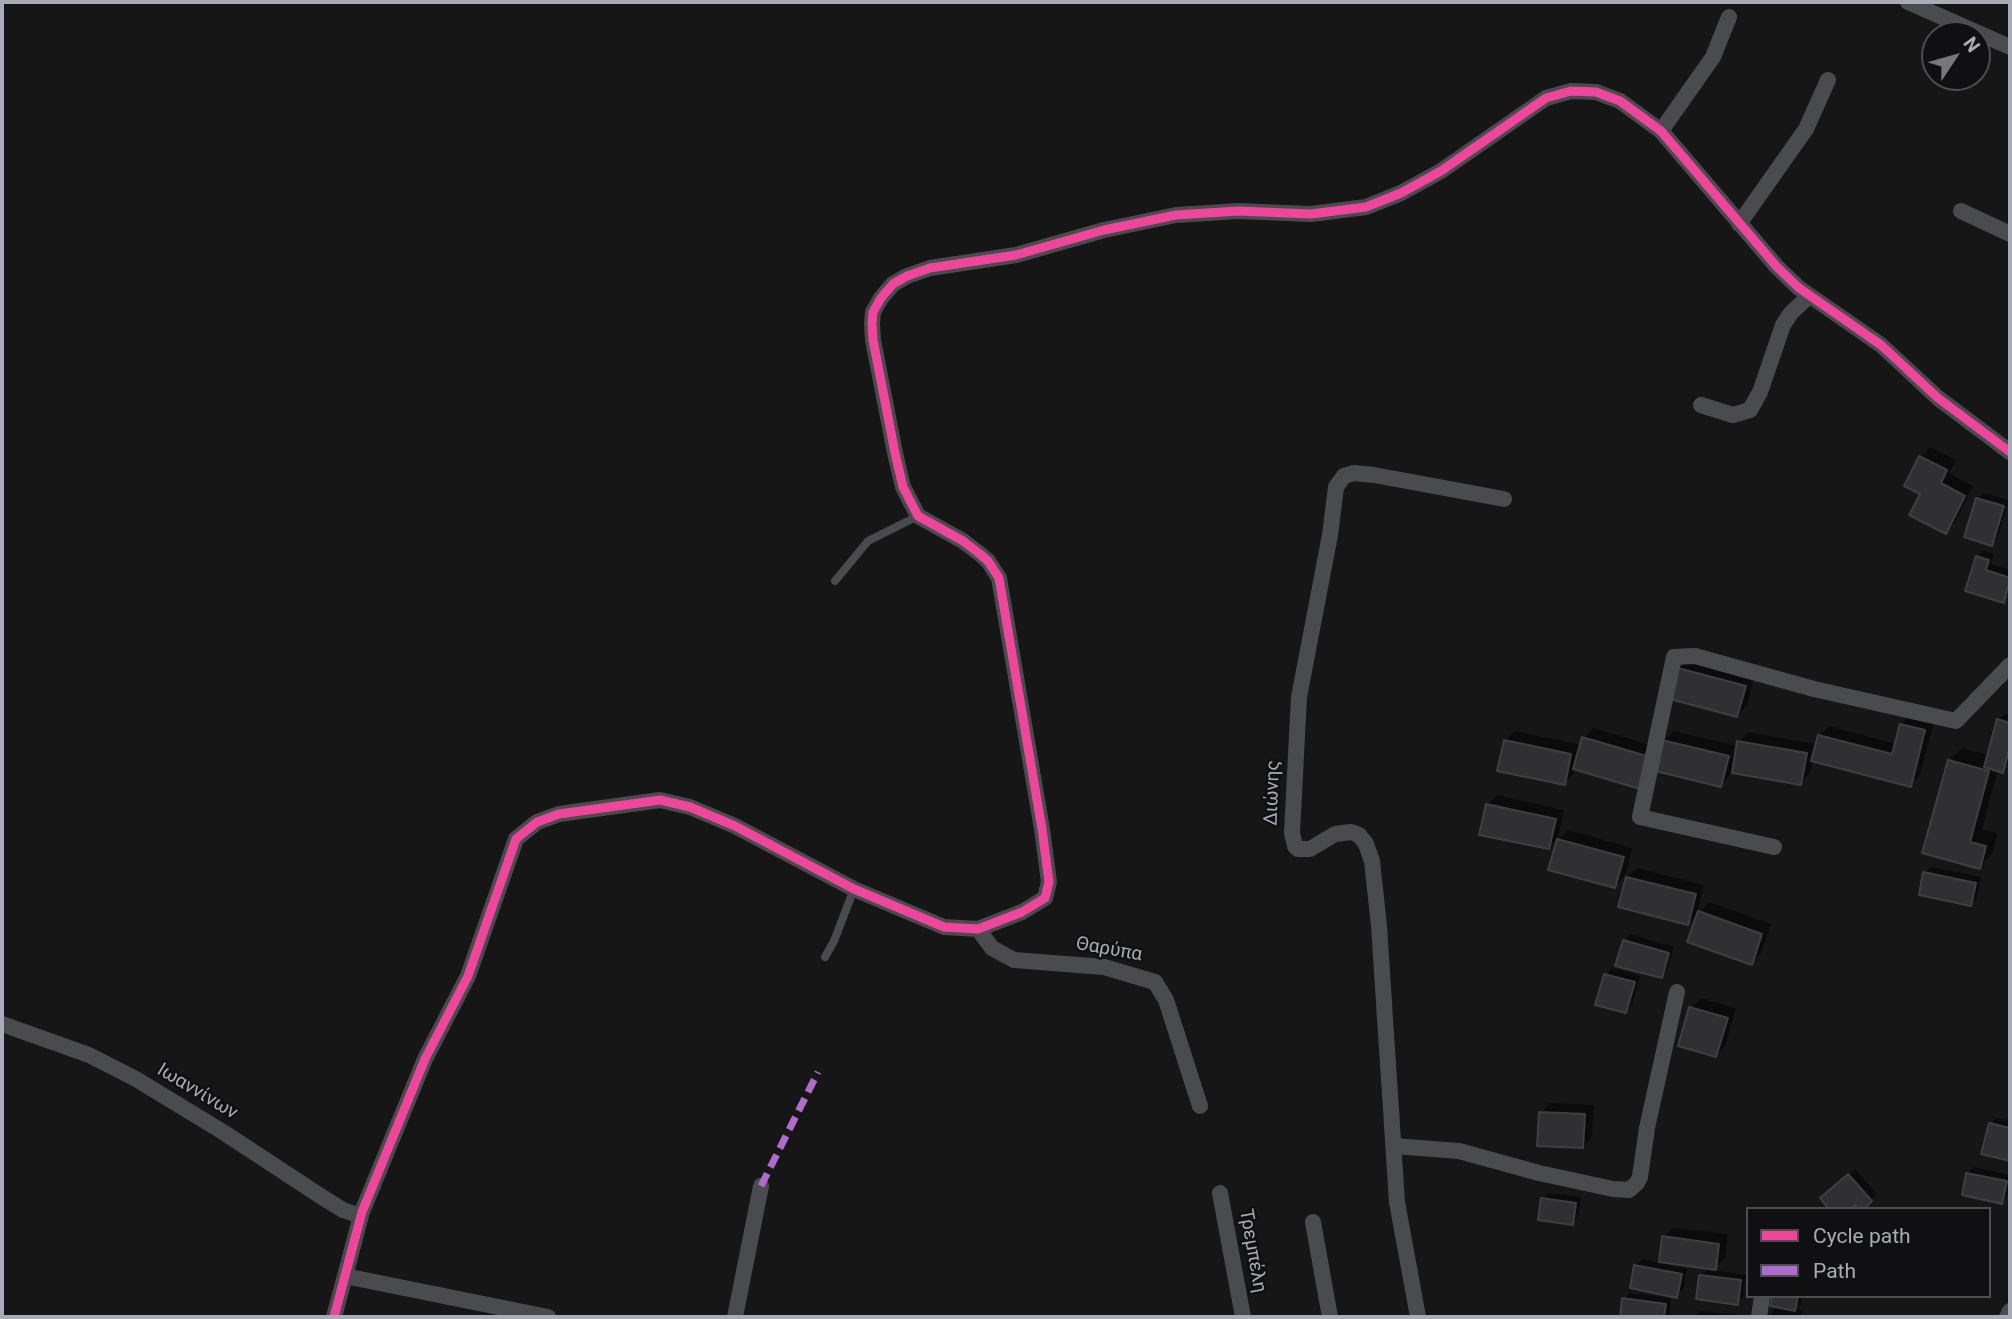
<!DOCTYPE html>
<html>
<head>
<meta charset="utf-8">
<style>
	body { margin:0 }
	#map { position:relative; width:2012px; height:1319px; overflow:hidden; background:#161616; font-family:Roboto,sans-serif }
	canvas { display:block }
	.frame { position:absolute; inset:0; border:4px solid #a8acb6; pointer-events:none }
	.legend { position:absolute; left:1746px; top:1207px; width:245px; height:91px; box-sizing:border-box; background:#101012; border:2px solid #4d4e54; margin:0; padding:9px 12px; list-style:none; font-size:21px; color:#a8acb6 }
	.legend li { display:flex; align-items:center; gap:14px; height:35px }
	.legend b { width:35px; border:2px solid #4d4e54 }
	.north { position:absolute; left:1921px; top:21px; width:70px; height:70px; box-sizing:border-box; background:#101012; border:2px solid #4d4e54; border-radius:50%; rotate:54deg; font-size:19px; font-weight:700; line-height:28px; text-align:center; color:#a8acb6 }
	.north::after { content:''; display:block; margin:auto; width:24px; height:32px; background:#75787e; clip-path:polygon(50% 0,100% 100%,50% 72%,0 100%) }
</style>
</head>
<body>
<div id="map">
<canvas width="2012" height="1319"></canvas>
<div class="frame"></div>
<ul class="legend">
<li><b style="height:9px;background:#ed469a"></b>Cycle path</li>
<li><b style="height:9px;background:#b06ccc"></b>Path</li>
</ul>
<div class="north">N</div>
</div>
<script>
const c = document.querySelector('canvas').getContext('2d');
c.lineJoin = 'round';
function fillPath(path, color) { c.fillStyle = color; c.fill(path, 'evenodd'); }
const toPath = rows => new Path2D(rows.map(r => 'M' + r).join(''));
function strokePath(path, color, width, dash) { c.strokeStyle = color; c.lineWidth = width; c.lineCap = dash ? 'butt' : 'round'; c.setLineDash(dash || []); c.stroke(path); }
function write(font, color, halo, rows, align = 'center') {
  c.font = font + ' Roboto,sans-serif'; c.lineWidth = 5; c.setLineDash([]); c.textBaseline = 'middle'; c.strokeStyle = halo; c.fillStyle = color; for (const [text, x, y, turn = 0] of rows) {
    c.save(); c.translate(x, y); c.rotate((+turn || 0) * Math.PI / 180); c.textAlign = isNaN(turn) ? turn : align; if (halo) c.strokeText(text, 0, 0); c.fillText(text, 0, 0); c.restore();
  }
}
fillPath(toPath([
	[1930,447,1956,460,1949,473,1973,486,1955,522,1945,532,1922,493,1921,457],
	[1983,493,2009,500,1997,538,1991,544,1977,499],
	[1983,550,1994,554,1991,564,2010,570,2010,592,2003,601,1977,557],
	[1689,659,1754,676,1747,706,1737,715,1679,669],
	[2005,714,2010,715,2010,760,2003,771,1998,769,1982,829,1998,833,1992,854,1979,867,1925,852,1949,761,1962,748,1989,755,1998,720],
	[1911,715,1934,721,1920,775,1910,785,1813,760,1810,773,1801,783,1731,771,1730,775,1721,785,1664,741,1673,731,1738,746,1739,742,1748,732,1817,744,1819,736,1829,726,1896,744,1901,724],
	[1593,728,1658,747,1650,777,1575,768,1574,774,1564,783,1505,741,1515,731,1582,745,1584,738],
	[1497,795,1564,810,1558,838,1549,847,1487,805],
	[1568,830,1632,848,1625,876,1615,886,1558,840],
	[1931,867,1981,877,1977,898,1971,904,1925,873],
	[1637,868,1704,885,1697,914,1687,923,1627,877],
	[1709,902,1771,924,1761,953,1751,963,1700,912],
	[1630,934,1674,947,1667,970,1661,977,1624,941],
	[1612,968,1640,976,1632,1005,1626,1011,1606,975],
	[1701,998,1736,1008,1725,1046,1716,1055,1691,1008],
	[1550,1103,1594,1105,1592,1137,1583,1147,1541,1113],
	[1996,1118,2010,1121,2010,1159,1983,1152,1990,1124],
	[1974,1167,2010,1175,2007,1196,2001,1202,1968,1173],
	[1855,1169,1877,1194,1861,1209,1855,1203,1829,1193],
	[1549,1193,1581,1197,1578,1217,1572,1223,1543,1199],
	[1673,1228,1728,1234,1725,1258,1713,1270,1746,1275,1743,1297,1737,1303,1701,1276,1710,1267,1669,1262,1668,1265,1687,1269,1683,1290,1676,1296,1632,1287,1636,1265,1642,1259,1660,1263,1663,1237],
	[1630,1293,1671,1298,1669,1317,1621,1317,1624,1299],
	[1773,1296,1802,1296,1801,1303,1795,1308,1802,1310,1801,1317,1771,1317,1772,1311,1778,1305],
	[1700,1311,1738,1315,1737,1317,1694,1317]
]), '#0007');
const building = toPath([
	[1919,456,1947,470,1941,483,1965,496,1946,534,1909,515,1920,494,1904,486,1919,456],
	[1976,498,2004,506,1992,546,1964,537,1976,498],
	[1976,556,1989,560,1986,570,2010,578,2004,603,1965,591,1976,556],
	[1678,668,1746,686,1737,717,1670,699,1678,668],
	[1997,719,2010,723,2010,746,2003,773,1984,767,1997,719],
	[1900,724,1925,730,1911,787,1811,761,1818,735,1892,754,1900,724],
	[1582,737,1650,757,1640,789,1573,769,1582,737],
	[1504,740,1571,754,1565,785,1497,771,1504,740],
	[1662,740,1729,756,1721,787,1655,771,1662,740],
	[1737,741,1807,753,1801,785,1732,773,1737,741],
	[1948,760,1989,771,1970,842,1986,846,1980,869,1922,853,1948,760],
	[1486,804,1556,819,1549,849,1479,835,1486,804],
	[1557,839,1624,857,1615,888,1548,870,1557,839],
	[1923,872,1976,883,1971,906,1919,895,1923,872],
	[1626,877,1696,894,1688,925,1618,907,1626,877],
	[1698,911,1762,934,1752,965,1687,942,1698,911],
	[1623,940,1669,953,1662,978,1615,966,1623,940],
	[1604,974,1635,982,1626,1013,1595,1005,1604,974],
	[1689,1007,1728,1018,1716,1057,1678,1046,1689,1007],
	[1539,1112,1585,1114,1583,1148,1537,1146,1539,1112],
	[1989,1123,2010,1128,2010,1161,1981,1154,1989,1123],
	[1966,1173,2007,1181,2002,1204,1962,1195,1966,1173],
	[1848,1174,1872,1201,1864,1209,1859,1209,1855,1205,1851,1209,1829,1209,1820,1198,1848,1174],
	[1541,1198,1576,1203,1573,1225,1538,1220,1541,1198],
	[1662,1236,1719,1244,1716,1270,1659,1262,1662,1236],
	[1634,1265,1682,1274,1677,1298,1630,1288,1634,1265],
	[1699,1275,1741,1280,1738,1305,1696,1299,1699,1275],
	[1772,1296,1798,1296,1795,1311,1770,1306,1772,1296],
	[1622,1298,1666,1304,1664,1317,1620,1317,1622,1298]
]);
fillPath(building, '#303032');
strokePath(building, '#3e3f42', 2);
strokePath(toPath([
	[835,581,868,541,918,516],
	[825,957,834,941,854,889]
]), '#4a4b4e', 8);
strokePath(toPath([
	[1908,2,2010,47],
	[1661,131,1713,57,1729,17],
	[1961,211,2010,234],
	[1739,224,1806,129,1828,80],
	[1701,405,1733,415,1750,410,1760,392,1783,325,1791,313,1809,296],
	[1774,847,1640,817,1674,657,1695,656,1814,689,1956,721,2010,665],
	[978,929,992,948,1014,960,1104,967,1155,982,1166,1000,1200,1106],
	[2,1024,89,1055,136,1079,223,1132,322,1197,343,1210,361,1216],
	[1394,1146,1459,1151,1539,1173,1613,1189,1629,1190,1637,1183,1640,1177,1647,1128,1677,992],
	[1220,1193,1243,1317],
	[1313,1222,1330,1317],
	[345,1276,548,1317],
	[334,1317,362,1212,425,1059,468,976,516,839,537,822,559,814,660,800,690,807,735,826,854,889,944,927,978,929,1022,912,1045,898,1049,882,1042,829,999,578,988,561,980,554,963,541,918,516,903,487,895,453,873,340,872,323,873,312,881,298,893,284,907,276,930,268,1016,255,1104,230,1176,215,1238,211,1311,214,1366,207,1401,193,1441,171,1546,98,1571,91,1596,92,1620,101,1661,131,1777,267,1799,288,1881,345,1938,398,2010,452],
	[735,1317,761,1186],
	[1418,1317,1397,1202,1379,926,1372,861,1366,844,1359,835,1351,832,1335,834,1310,849,1298,849,1295,846,1292,833,1299,697,1330,535,1336,487,1344,476,1354,473,1374,475,1504,499],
	[1759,1317,1762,1296],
	[2007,1317,2010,1311]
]), '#4a4b4e', 16);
strokePath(toPath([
	[761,1186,818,1072]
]), '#b06ccc', 7, [14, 7]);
strokePath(toPath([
	[334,1317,362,1212,425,1059,468,976,516,839,537,822,559,814,660,800,690,807,735,826,854,889,944,927,978,929,1022,912,1045,898,1049,882,1042,829,999,578,988,561,980,554,963,541,918,516,903,487,895,453,873,340,872,323,873,312,881,298,893,284,907,276,930,268,1016,255,1104,230,1176,215,1238,211,1311,214,1366,207,1401,193,1441,171,1546,98,1571,91,1596,92,1620,101,1661,131,1777,267,1799,288,1881,345,1938,398,2010,452]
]), '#ed469a', 9);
write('19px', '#a8acb6', '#101012', [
	["Διώνης",1273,793,-88],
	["Θαρύπα",1109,950,10],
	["Ιωαννίνων",197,1092,31],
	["Τρεμπέλη",1252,1251,80]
]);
</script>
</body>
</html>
